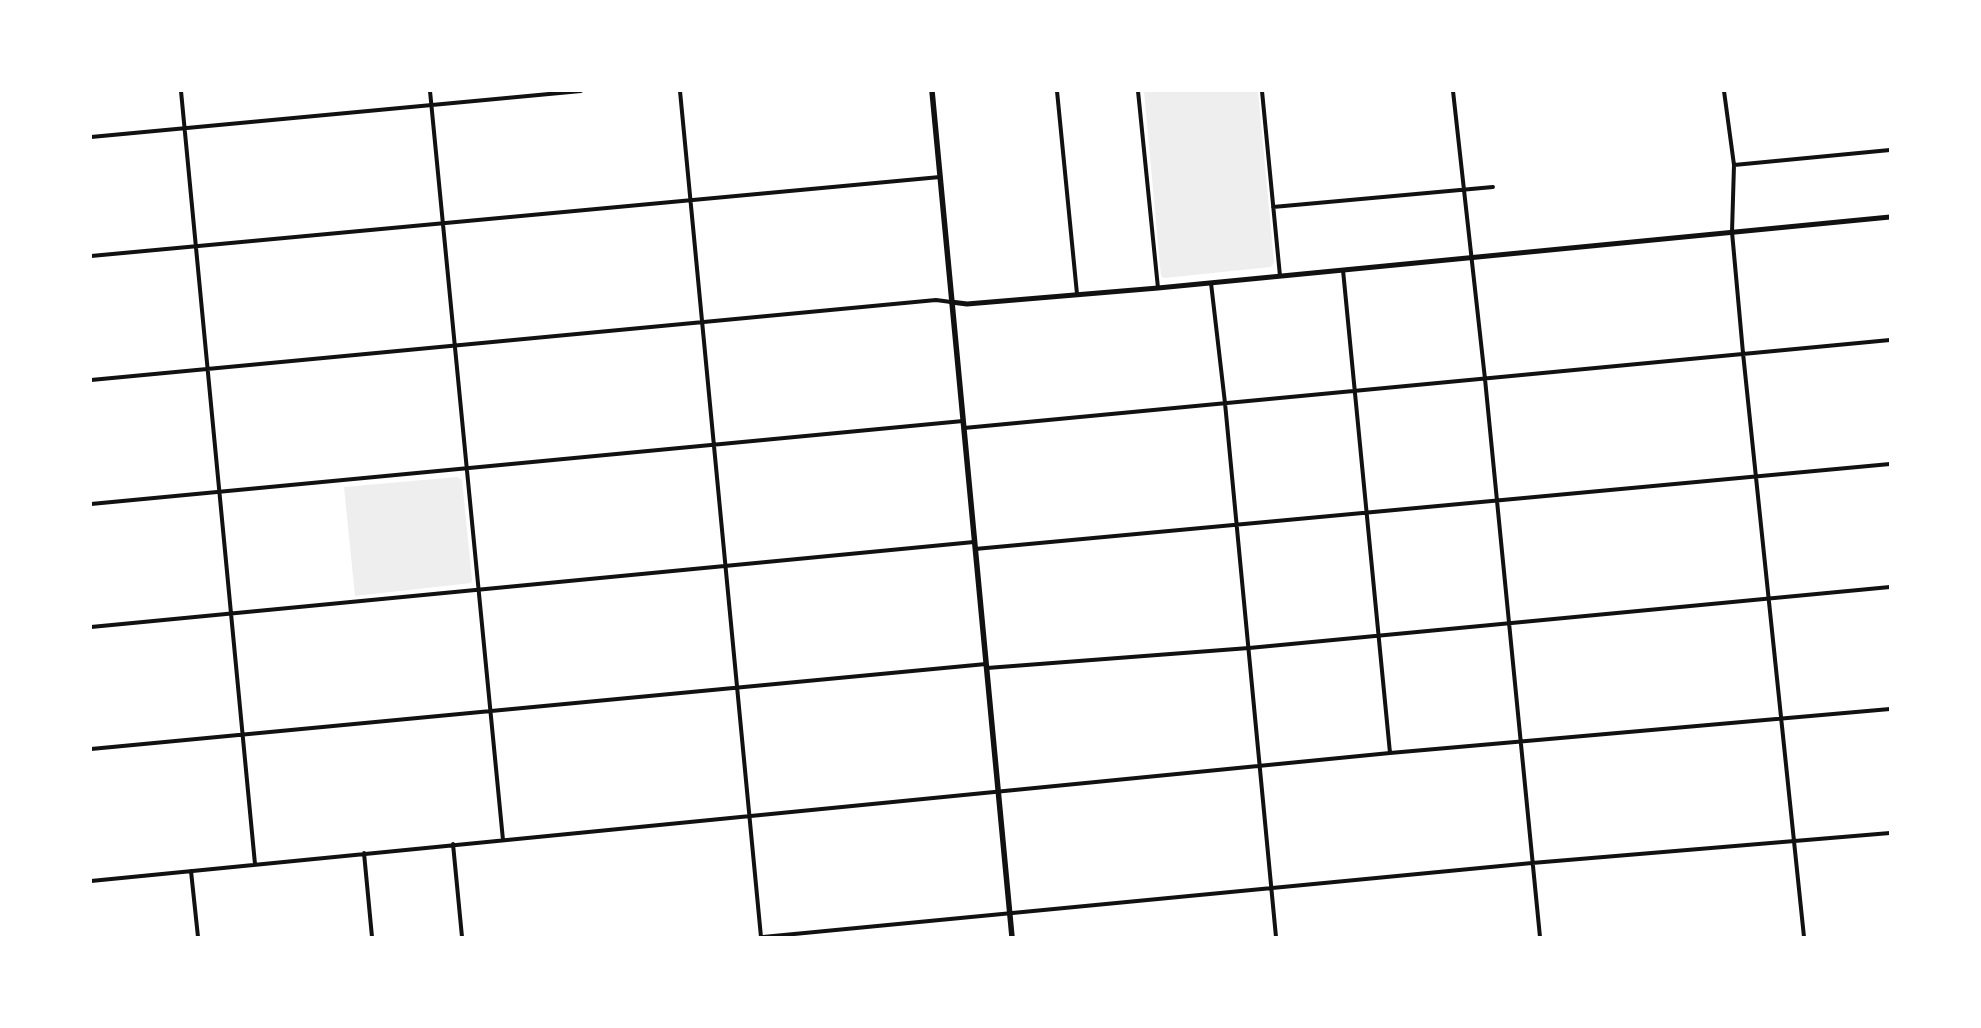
<!DOCTYPE html>
<html>
<head>
<meta charset="utf-8">
<style>
	body { margin:0 }
	#map { position:relative; width:1981px; height:1028px; overflow:hidden; background:#fff; font-family:"Fira Sans",sans-serif }
	canvas { display:block }
	.frame { position:absolute; inset:0; border:92px solid #fff; pointer-events:none }
</style>
</head>
<body>
<div id="map">
<canvas width="1981" height="1028"></canvas>
<div class="frame"></div>
</div>
<script>
const c = document.querySelector('canvas').getContext('2d');
c.lineJoin = 'round';
function fillPath(path, color) { c.fillStyle = color; c.fill(path, 'evenodd'); }
const toPath = rows => new Path2D(rows.map(r => 'M' + r).join(''));
function strokePath(path, color, width, dash) { c.strokeStyle = color; c.lineWidth = width; c.lineCap = dash ? 'butt' : 'round'; c.setLineDash(dash || []); c.stroke(path); }
fillPath(toPath([
	[1144,91,1258,91,1274,262,1271,267,1164,278,1161,276],
	[457,477,462,480,472,580,471,583,355,596,344,487]
]), '#eee');
strokePath(toPath([
	[181,91,255,864],
	[430,91,503,840],
	[680,91,761,937],
	[1057,91,1077,294],
	[1138,91,1158,288],
	[1262,91,1280,276],
	[1453,91,1485,379,1540,937],
	[1724,91,1734,165,1732,232,1743,353,1804,937],
	[91,137,581,91],
	[1734,165,1890,150],
	[1273,207,1493,187],
	[91,256,940,177],
	[1343,270,1390,753],
	[1211,283,1225,403,1276,937],
	[91,380,936,300,951,302],
	[964,428,1890,340],
	[91,504,963,421],
	[975,549,1890,464],
	[91,627,974,542],
	[987,668,1249,648,1890,587],
	[91,749,986,664],
	[453,844,462,937],
	[364,853,372,937],
	[191,871,198,937],
	[91,881,1390,753,1890,709],
	[763,937,1532,863,1890,833]
]), '#111', 4);
strokePath(toPath([
	[951,302,967,304,1158,288,1890,217]
]), '#111', 5);
strokePath(toPath([
	[932,91,1012,937]
]), '#111', 5.5);
</script>
</body>
</html>
